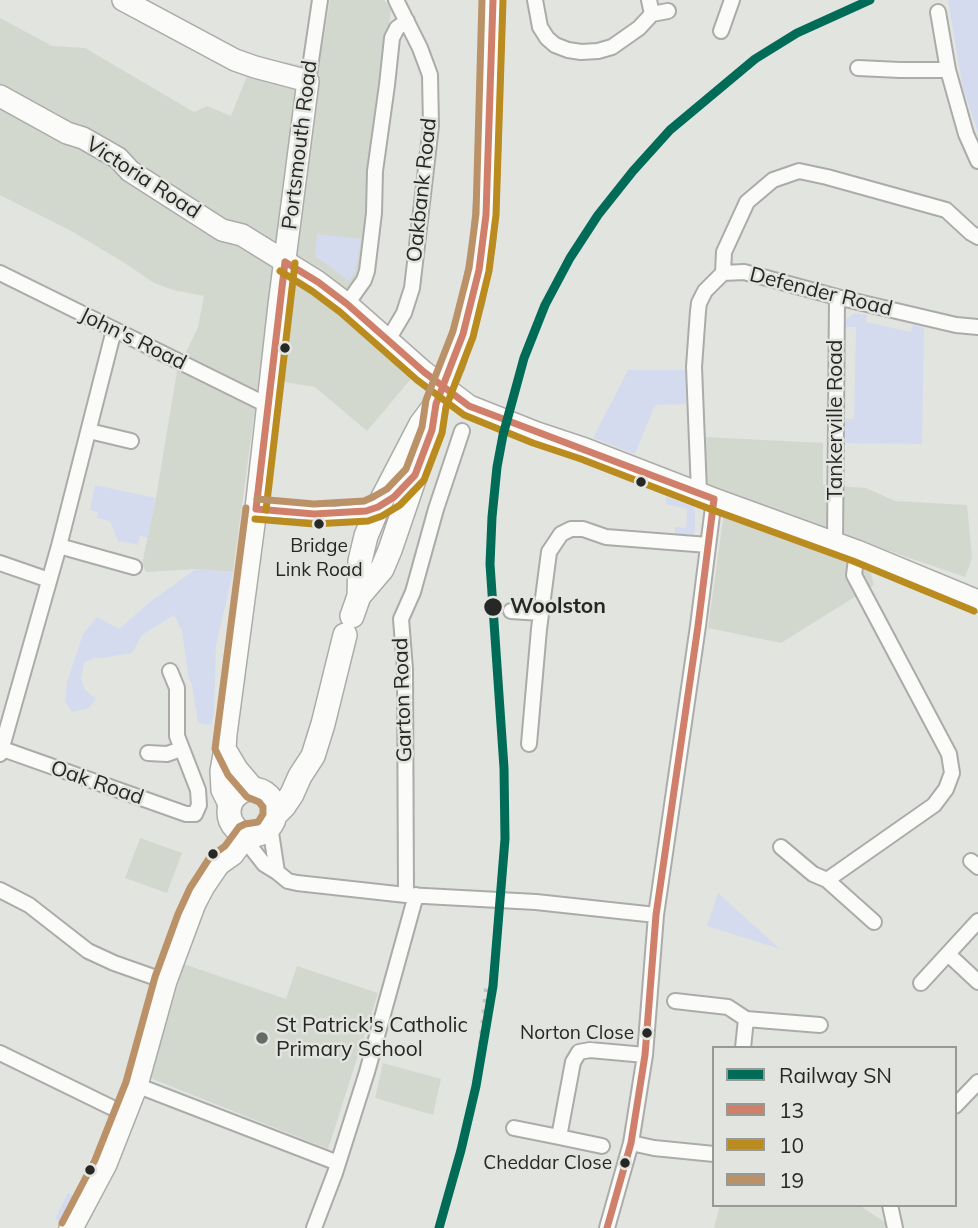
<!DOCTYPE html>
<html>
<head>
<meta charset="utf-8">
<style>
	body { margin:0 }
	#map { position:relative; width:978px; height:1228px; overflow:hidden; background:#e2e4e0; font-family:Mulish,sans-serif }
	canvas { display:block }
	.legend { position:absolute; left:712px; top:1046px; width:245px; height:161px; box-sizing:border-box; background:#e2e5df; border:2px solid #979995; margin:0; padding:9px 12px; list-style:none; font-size:21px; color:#272826 }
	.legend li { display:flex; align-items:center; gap:14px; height:35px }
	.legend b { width:35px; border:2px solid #979995 }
</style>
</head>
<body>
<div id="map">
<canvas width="978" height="1228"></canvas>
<ul class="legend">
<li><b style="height:9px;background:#006b56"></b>Railway SN</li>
<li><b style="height:9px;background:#cf7f6a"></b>13</li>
<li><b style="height:9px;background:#ba8b1e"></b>10</li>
<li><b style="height:9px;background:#bb9267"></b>19</li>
</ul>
</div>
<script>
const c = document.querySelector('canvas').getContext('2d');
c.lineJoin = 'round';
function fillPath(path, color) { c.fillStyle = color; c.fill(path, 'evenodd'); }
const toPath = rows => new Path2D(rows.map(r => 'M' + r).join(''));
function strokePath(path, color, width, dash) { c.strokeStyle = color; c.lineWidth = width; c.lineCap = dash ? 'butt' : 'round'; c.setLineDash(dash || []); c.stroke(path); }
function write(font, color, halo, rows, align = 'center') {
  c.font = font + ' Mulish,sans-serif'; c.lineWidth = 5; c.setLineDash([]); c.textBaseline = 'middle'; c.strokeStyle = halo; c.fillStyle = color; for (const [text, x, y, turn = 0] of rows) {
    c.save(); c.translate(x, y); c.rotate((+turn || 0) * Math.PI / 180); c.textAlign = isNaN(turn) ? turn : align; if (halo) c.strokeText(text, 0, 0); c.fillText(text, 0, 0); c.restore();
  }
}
fillPath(toPath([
	[330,0,384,0,391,9,367,198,368,235,360,274,338,306,416,373,367,431,315,387,259,378,233,572,196,569,146,572,142,564,156,498,177,371,198,327,204,296,173,290,154,283,123,262,73,232,0,195,0,18,52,46,85,48,194,112,207,106,231,116,255,56,295,64,319,66],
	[706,437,823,443,823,485,866,488,895,501,967,505,972,558,965,577,880,548,871,574,874,585,781,643,708,628,727,491,706,483],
	[140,838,182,853,167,893,125,878],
	[184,964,286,999,297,966,378,993,328,1149,150,1078],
	[383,1063,441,1079,433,1115,375,1098],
	[720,1205,859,1205,894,1228,714,1228]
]), '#d3d8cf');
fillPath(toPath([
	[948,0,978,0,978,132,963,89],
	[317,234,361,239,355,272,349,281,315,256],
	[855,313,867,315,866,322,911,332,913,324,924,328,922,444,846,443,844,419,854,419,856,327,845,327,845,320],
	[628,370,686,370,686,404,655,405,635,454,593,438],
	[95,485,156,498,148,538,140,536,138,545,118,541,110,521,97,518,98,512,90,510],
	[666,497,692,506,695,510,695,531,693,536,675,534,675,527,686,528,687,509,666,504],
	[196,569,233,572,216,646,214,713,211,725,198,723,192,685,188,675,182,631,174,615,142,635,132,653,103,658,94,658,84,663,81,679,85,690,96,699,89,708,72,712,65,701,67,682,83,634,97,617,119,629,150,602],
	[718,893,780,949,707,926],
	[92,1166,65,1224,55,1219,68,1193,73,1195,81,1181]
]), '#d5dbee');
const street = toPath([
	[535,0,540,27,547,38,555,45,568,50,581,52,598,51,612,47,639,28,652,14,668,11],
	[649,0,652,14],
	[938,12,948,70,966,134,978,161],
	[721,31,732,0],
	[858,68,900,70,948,70],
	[308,81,320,0],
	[0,273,267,405],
	[723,273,724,252,747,202,773,180,799,171,827,177,946,210,971,233,978,237],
	[347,304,364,280,367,271,374,213,375,171,387,85,392,38,397,28,407,21],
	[388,340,404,313,412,288,431,126,430,75,420,48,396,0],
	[89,431,131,441],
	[699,492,694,367,698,311,699,303,705,291,723,273,744,272,837,297,956,325,978,327],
	[256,509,334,514,366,511,382,505],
	[835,543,837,297],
	[59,546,134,567],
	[0,563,49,580],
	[511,611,541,613],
	[529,744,539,629,549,552,561,534,571,529,583,529,606,537,708,545],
	[0,748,186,814,195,814,199,805,198,790,177,736,177,688,170,671],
	[148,753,167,754,181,749],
	[0,754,59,546,114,330],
	[270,826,277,872],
	[249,835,253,850,264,864,277,872,288,881,297,883,406,895,536,902,656,915],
	[781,847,813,874,827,880,874,922],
	[971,861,978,867],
	[827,880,934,805,946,789,952,773,949,754,854,575,857,551],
	[0,890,29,905,88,951,114,963,165,981],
	[406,895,405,669,401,619,413,592,436,509,462,431],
	[948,954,978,982],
	[921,983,978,921],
	[675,1001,728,1007,746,1019,820,1025],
	[743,1048,746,1019],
	[0,1053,125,1114],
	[136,1085,338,1163],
	[955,1106,978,1082],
	[514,1128,559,1137],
	[631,1143,654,1148,714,1154],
	[602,1146,559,1137,573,1062,579,1052,590,1050,645,1055],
	[890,1205,895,1228],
	[314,1228,335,1173,367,1072,416,895],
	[607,1228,631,1143,645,1055,656,915,698,626,714,499]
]);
const secondary = toPath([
	[123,0,235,60,255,67,308,81,279,305,256,509,226,734,225,749,221,771,222,790,230,806],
	[0,96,67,133,83,138,118,158,130,171,222,230,242,235,318,282,347,304,424,372,469,406,537,433,585,449,714,499,857,551,978,601],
	[225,749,237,769,254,789]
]);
const primary = toPath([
	[453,364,472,302,483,244,487,186,493,0],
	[359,596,382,569,390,550,433,424],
	[352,616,359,596,360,561,366,536,378,507,421,424,436,404],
	'229 812a23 23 0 1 1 46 0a23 23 0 1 1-46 0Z',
	[274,816,284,806,292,794,300,776,313,756,323,724,345,635],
	[71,1228,105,1164,136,1085,165,981,194,903,203,886,218,864,232,854,247,834]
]);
strokePath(street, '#abacaa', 18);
strokePath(secondary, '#abacaa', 24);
strokePath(primary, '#abacaa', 26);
strokePath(street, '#fbfbfa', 14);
strokePath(secondary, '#fbfbfa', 21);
strokePath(primary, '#fbfbfa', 23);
strokePath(toPath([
	[476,1086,487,982]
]), '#c2c2c1', 4.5, [3.5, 7]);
const primaryBridge = toPath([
	[436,404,453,364]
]);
strokePath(primaryBridge, '#abacaa', 26, []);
strokePath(primaryBridge, '#fbfbfa', 23);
strokePath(toPath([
	[285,262,318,282,347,304,424,372,469,406,714,499],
	[256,509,314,514,366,511,378,507,394,497,415,475,432,430,436,404,463,334,479,270,486,215,493,0],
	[256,509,285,262],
	[607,1228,631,1143,645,1055,656,915,698,626,714,499]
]), '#cf7f6a', 7);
strokePath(toPath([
	[280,271,312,291,340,312,417,380,464,415,533,443,581,459,710,509,853,561,974,611],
	[266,510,295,263],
	[255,519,314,524,368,521,382,516,400,505,424,480,442,433,446,407,473,337,489,271,496,215,503,0]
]), '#ba8b1e', 7);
strokePath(toPath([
	[257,499,314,504,364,501,373,497,387,489,406,469,422,427,426,400,453,331,469,268,476,214,482,0],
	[62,1223,95,1160,126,1082,155,977,178,914,190,888,210,857,225,846,239,827,245,824,258,822,263,814,263,807,259,802,247,797,228,775,215,749,246,508]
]), '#bb9267', 7);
strokePath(toPath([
	[439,1228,461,1150,476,1086,493,986,505,839,504,768,490,564,492,517,497,467,503,435,524,358,545,305,570,258,598,215,633,171,670,130,755,59,797,33,870,0]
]), '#006b56', 9);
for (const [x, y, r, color] of [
	[285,348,6,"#272826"],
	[641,482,6,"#272826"],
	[319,524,6,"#272826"],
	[493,607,10,"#272826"],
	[213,854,6,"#272826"],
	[647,1033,6,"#272826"],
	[262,1038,7,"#686a67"],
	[625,1163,6,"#272826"],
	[90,1170,6,"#272826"]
]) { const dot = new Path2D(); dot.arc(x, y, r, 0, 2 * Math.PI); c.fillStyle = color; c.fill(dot); strokePath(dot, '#e2e5df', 2.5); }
write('19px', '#272826', '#e2e5df', [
	["Bridge",319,546,"center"],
	["Link Road",319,570,"center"],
	["Norton Close",634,1033],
	["Cheddar Close",612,1163]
], 'right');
write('21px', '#272826', '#e2e5df', [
	["Portsmouth Road",300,145,-83],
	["Victoria Road",143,178,33],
	["Oakbank Road",422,190,-84],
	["Defender Road",821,292,14],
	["John's Road",133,339,26],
	["Tankerville Road",836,420,-90],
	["Garton Road",403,700,-92],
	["Oak Road",97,783,19]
]);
write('bold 21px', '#272826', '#e2e5df', [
	["Woolston",510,607]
], 'left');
write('21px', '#272826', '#e2e5df', [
	["St Patrick's Catholic",276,1026],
	["Primary School",276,1050]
], 'left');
</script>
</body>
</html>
